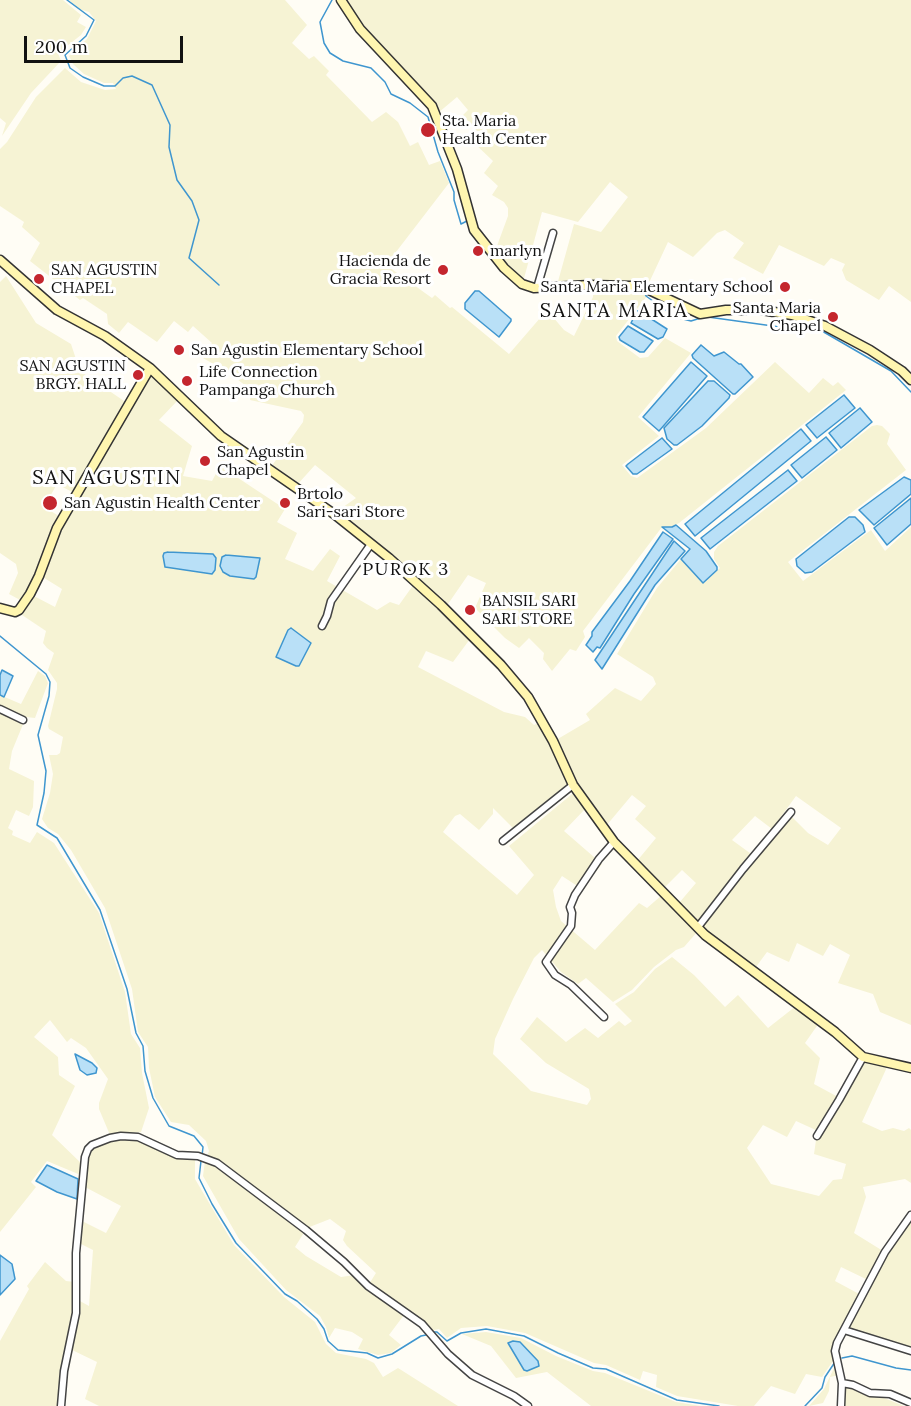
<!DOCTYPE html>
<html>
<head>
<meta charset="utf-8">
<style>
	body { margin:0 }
	#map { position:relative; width:911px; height:1406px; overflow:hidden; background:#fffdf5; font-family:Lora,serif }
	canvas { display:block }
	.scale { position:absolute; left:24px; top:36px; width:159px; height:27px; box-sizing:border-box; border:3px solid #111; border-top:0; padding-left:8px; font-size:18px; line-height:21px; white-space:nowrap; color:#111; -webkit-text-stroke:4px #fff; paint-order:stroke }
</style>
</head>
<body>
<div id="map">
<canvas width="911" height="1406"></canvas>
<div class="scale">200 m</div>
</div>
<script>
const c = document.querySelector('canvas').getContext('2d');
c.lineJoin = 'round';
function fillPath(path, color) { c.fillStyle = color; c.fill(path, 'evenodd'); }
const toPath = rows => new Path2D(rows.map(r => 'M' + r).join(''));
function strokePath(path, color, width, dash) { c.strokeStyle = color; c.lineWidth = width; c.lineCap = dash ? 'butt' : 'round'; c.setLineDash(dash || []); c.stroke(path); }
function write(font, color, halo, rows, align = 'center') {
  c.font = font + ' Lora,serif'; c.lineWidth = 6; c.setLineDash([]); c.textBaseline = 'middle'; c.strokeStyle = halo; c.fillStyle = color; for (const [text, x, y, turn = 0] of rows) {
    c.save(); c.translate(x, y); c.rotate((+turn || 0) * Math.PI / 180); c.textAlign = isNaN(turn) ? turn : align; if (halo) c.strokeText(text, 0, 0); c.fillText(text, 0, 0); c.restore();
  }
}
fillPath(toPath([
	[0,0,63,0,81,15,77,22,86,27,81,35,58,53,61,61,31,93,2,136,6,123,0,118],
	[69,0,285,0,307,25,292,43,309,59,314,56,329,71,326,75,372,122,386,112,398,122,410,146,418,142,429,165,440,161,449,183,386,265,432,298,435,295,450,308,452,307,509,354,547,310,564,330,574,336,593,297,593,288,630,287,645,291,647,296,616,336,617,341,640,358,648,357,665,338,691,353,638,417,659,436,622,465,631,476,637,478,706,428,775,362,809,393,823,378,833,386,838,382,846,390,679,523,672,527,662,527,583,631,585,637,576,651,570,649,552,671,543,659,544,653,529,638,519,648,505,638,475,608,486,583,468,575,448,604,442,604,336,512,356,498,315,465,297,485,271,467,303,422,304,415,301,411,250,400,251,390,228,372,201,357,212,343,193,326,188,332,174,321,157,342,128,322,119,333,108,324,107,314,83,298,80,300,30,261,40,243,22,227,24,222,0,206,0,149,7,142,36,97,65,68,81,82,105,90,116,89,113,83,104,83,84,74,73,64,69,56,87,39,96,21,89,12,79,9],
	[343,0,911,0,911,302,889,286,879,300,846,280,842,270,845,264,831,258,824,266,779,245,763,274,733,258,744,243,725,230,717,233,693,257,668,242,647,287,557,285,574,224,601,232,628,197,610,182,578,222,542,212,523,282,494,254,508,216,508,208,504,202,492,195,498,186,484,173,493,161,472,141,477,132,463,115,468,110,457,97,438,113,363,28],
	[6,276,36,323,71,344,80,371,127,403,74,493,57,484,44,507,59,516,36,576,22,601,9,594,18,573,16,564,0,553,0,282],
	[150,373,179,399,159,420,192,446,183,476,212,481,220,466,285,509,277,522,297,533,285,559,313,571,330,549,340,556,327,581,377,610,390,602,399,605,414,584,470,639,453,662,426,651,418,667,504,712,525,717,534,725,540,722,576,788,518,833,493,808,493,814,479,830,460,814,455,816,443,832,517,895,534,875,509,846,577,790,587,807,564,831,602,864,582,889,562,876,553,890,556,907,561,921,595,950,639,903,647,908,662,895,698,931,684,947,676,950,654,967,632,990,613,1002,586,978,578,984,561,972,542,950,534,958,513,999,495,1039,493,1054,531,1091,587,1105,591,1099,589,1089,546,1063,520,1039,537,1017,566,1042,585,1028,598,1038,619,1021,625,1026,632,1021,615,1004,634,992,655,969,672,957,694,975,725,1007,738,995,768,1028,796,1006,819,1023,805,1043,820,1058,814,1084,838,1097,818,1131,796,1121,787,1137,763,1125,747,1148,771,1184,819,1196,833,1180,842,1179,846,1164,814,1154,816,1140,844,1094,863,1058,888,1065,862,1122,882,1131,893,1128,904,1131,909,1128,911,1130,911,1183,905,1179,863,1187,866,1197,854,1233,883,1251,868,1280,841,1267,835,1281,861,1295,835,1342,835,1358,822,1377,806,1374,795,1394,771,1386,754,1406,738,1406,677,1396,656,1387,657,1375,643,1371,640,1380,606,1365,594,1363,525,1333,487,1326,461,1328,447,1338,439,1329,429,1331,369,1284,376,1273,347,1246,343,1240,346,1231,330,1219,307,1228,207,1156,209,1151,206,1141,189,1125,171,1122,155,1097,149,1068,148,1047,138,1032,132,989,105,908,71,850,58,834,48,828,42,819,50,793,53,774,49,755,57,755,60,753,63,737,49,729,48,726,57,689,57,683,48,670,54,653,47,648,43,643,46,631,22,615,21,611,32,595,55,607,62,589,41,576,58,529],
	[877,425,882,426,890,434,887,444,906,470,788,562,803,581,871,530,885,551,911,527,911,1025,880,1012,873,994,838,983,850,955,830,944,823,956,797,943,789,962,767,952,753,971,701,928,752,862,791,816,808,833,828,845,841,828,796,796,772,829,755,816,732,840,754,856,698,923,679,903,696,883,682,870,663,889,637,861,656,838,635,819,646,806,632,795,606,826,579,786,556,740,590,720,586,714,615,688,641,701,656,684,653,677,617,654,657,588,681,559,704,583,720,568,714,559,714,552,718,546,872,426],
	[38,671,45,676,48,683,35,718,26,717,12,751,9,769,34,781,33,807,29,816,16,810,8,828,13,831,12,835,30,843,37,832,54,843,99,913,125,992,131,1034,140,1048,142,1073,149,1108,141,1132,110,1135,99,1109,99,1103,108,1079,86,1048,71,1038,67,1042,50,1020,34,1037,58,1057,59,1075,75,1086,52,1135,83,1165,83,1176,47,1161,31,1182,36,1187,0,1232,0,695,21,704],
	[139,1137,164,1153,178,1157,195,1157,195,1179,234,1245,284,1297,315,1322,326,1344,336,1353,366,1359,374,1363,383,1377,398,1368,458,1406,99,1406,85,1399,97,1362,70,1349,78,1313,78,1300,89,1306,93,1250,79,1243,82,1221,106,1233,121,1206,85,1187,89,1151,111,1141],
	[205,1161,215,1165,305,1231,295,1247,306,1256,341,1277,355,1275,404,1315,389,1335,401,1345,391,1353,378,1355,358,1349,363,1339,352,1332,335,1328,329,1338,326,1327,320,1316,286,1290,239,1239,203,1176],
	[911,1217,911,1350,846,1329,886,1253],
	[45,1262,66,1281,75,1282,74,1313,59,1406,0,1406,0,1341,29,1289,27,1286],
	[486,1332,521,1338,556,1356,593,1371,605,1373,676,1402,701,1406,591,1406,547,1372,516,1378,491,1346,462,1334],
	[836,1364,839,1375,830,1377,829,1391,823,1403,809,1406,824,1389],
	[844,1382,904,1406,843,1406]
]), '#f6f3d4');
const water = toPath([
	[475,291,479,291,511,319,511,321,499,337,465,309,465,303,475,291],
	[637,311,639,311,667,329,663,337,658,339,631,323,637,311],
	[628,326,653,341,644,352,640,352,620,340,619,337,628,326],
	[701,345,714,356,724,352,739,364,741,364,753,377,735,394,733,394,693,358,692,355,701,345],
	[691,362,707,376,659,431,643,417,691,362],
	[708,381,714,381,730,395,729,398,702,426,677,445,674,445,667,439,664,428,708,381],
	[844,395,855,408,817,438,806,425,844,395],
	[860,408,872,422,841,448,829,433,860,408],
	[801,429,811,441,695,536,685,524,801,429],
	[826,437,837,450,802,478,791,465,826,437],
	[662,438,672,449,637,474,633,474,626,466,628,464,662,438],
	[788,470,797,481,710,549,701,538,788,470],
	[904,477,911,480,911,494,874,525,859,510,904,477],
	[911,498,911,524,887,545,874,528,911,498],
	[849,517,855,517,863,525,865,532,812,572,805,573,797,566,796,559,849,517],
	[676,525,706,551,717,567,717,570,703,583,681,559,690,549,662,527,672,527,676,525],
	[663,532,673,539,634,594,600,648,597,647,593,652,586,645,592,636,592,632,630,581,663,532],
	[674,541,685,551,655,585,602,669,595,660,674,541],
	[168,552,213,554,216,558,215,570,212,574,165,567,163,556,164,553,168,552],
	[226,555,260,558,256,577,254,579,230,576,223,572,220,566,222,557,226,555],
	[291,628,311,643,299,666,296,666,276,657,288,630,291,628],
	[2,670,13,676,4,697,0,695,0,675,2,670],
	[75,1054,92,1063,97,1068,96,1073,87,1075,80,1070,75,1054],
	[47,1165,78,1179,77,1199,57,1192,36,1181,47,1165],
	[0,1255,12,1264,15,1279,0,1295,0,1255],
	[513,1341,520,1342,538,1361,539,1366,527,1371,524,1370,508,1343,513,1341]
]);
fillPath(water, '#b9e0f7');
strokePath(water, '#3f96cf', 1.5);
strokePath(toPath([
	[67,0,94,20,86,36,65,55,70,68,83,77,104,86,115,86,123,78,132,76,152,85,170,125,169,147,177,180,192,201,199,220,189,258,219,285],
	[332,0,320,22,324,43,330,53,343,61,371,68,385,82,391,94,410,103,428,117,438,152,454,192,454,200,461,224,467,221],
	[644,292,646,296,675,317,691,321,704,317],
	[708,317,780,327,796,325,822,331,891,371,911,392],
	[0,636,46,674,50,682,49,696,38,735,46,771,44,793,37,825,57,838,100,910,127,989,136,1033,143,1046,145,1071,153,1098,169,1126,194,1136,203,1147,202,1156],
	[201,1161,199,1178,212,1204,236,1243,285,1294,297,1301,317,1319,324,1329,328,1341,338,1350,367,1353,378,1358,392,1354,421,1336,426,1335],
	[434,1332,437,1332,447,1341,461,1333,486,1329,524,1336,558,1353,593,1368,606,1369,677,1400,719,1406],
	[842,1358,852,1356,896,1368,911,1370],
	[805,1406,822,1388,825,1377,835,1362]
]), '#3f96cf', 1.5);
const street = toPath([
	[537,288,553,233],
	[322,626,327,616,331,601,371,544],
	[0,709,23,720],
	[503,841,573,785],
	[698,927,743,869,791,812],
	[604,1017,571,985,555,975,546,962,571,926,572,913,570,907,575,895,599,859,614,842],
	[817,1136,839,1100,863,1057],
	[844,1330,911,1351],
	[842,1383,853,1385,870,1393,890,1394,911,1403],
	[61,1406,64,1371,76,1313,76,1253,85,1157,88,1149,92,1145,110,1138,121,1136,138,1137,177,1155,198,1156,217,1163,306,1230,344,1262,368,1286,422,1324,448,1354,472,1375,514,1396,528,1406],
	[841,1406,842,1383,835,1351,837,1343,885,1252,911,1215]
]);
const secondary = toPath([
	[341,0,360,29,432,106,457,169,474,230,504,268,522,284,534,288,590,285,630,286,649,290,700,314,726,310,762,310,792,315,825,326,870,350,902,371,911,380],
	[0,260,57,310,105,336,150,368,221,436,334,514,389,558,441,605,501,665,528,697,553,741,573,785,614,842,705,935,835,1032,863,1057,911,1068],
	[0,608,15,612,19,610,30,594,39,576,57,528,150,368]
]);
strokePath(street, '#444', 9);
strokePath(secondary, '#333', 11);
strokePath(street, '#fff', 6);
strokePath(secondary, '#fff6b0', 8);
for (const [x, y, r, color] of [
	[428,130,8,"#c4262e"],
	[478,251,6,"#c4262e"],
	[443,270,6,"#c4262e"],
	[39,279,6,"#c4262e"],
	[785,287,6,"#c4262e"],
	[833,317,6,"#c4262e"],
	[179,350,6,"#c4262e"],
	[138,375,6,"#c4262e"],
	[187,381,6,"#c4262e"],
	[205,461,6,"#c4262e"],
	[50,503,8,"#c4262e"],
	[285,503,6,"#c4262e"],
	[470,610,6,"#c4262e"]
]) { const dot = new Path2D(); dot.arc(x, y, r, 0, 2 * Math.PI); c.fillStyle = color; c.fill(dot); strokePath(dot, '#fff', 2); }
write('16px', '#111', '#fff', [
	["Sta. Maria",442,121],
	["Health Center",442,139],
	["marlyn",490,251],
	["Hacienda de",431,261,"right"],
	["Gracia Resort",431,279,"right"],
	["SAN AGUSTIN",51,270],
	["CHAPEL",51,288],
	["Santa Maria Elementary School",773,287,"right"],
	["Santa Maria",821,308,"right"],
	["Chapel",821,326,"right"],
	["San Agustin Elementary School",191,350],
	["SAN AGUSTIN",126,366,"right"],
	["BRGY. HALL",126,384,"right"],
	["Life Connection",199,372],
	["Pampanga Church",199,390],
	["San Agustin",217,452],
	["Chapel",217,470],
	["Brtolo",297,494],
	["Sari-sari Store",297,512],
	["San Agustin Health Center",64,503],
	["BANSIL SARI",482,601],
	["SARI STORE",482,619]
], 'left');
c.letterSpacing = '1.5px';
write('18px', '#111', '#fff', [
	["PUROK 3",406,570]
]);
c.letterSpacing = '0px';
c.letterSpacing = '1.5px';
write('20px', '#111', '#fff', [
	["SANTA MARIA",614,311],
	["SAN AGUSTIN",107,478]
]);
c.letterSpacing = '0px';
</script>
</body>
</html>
